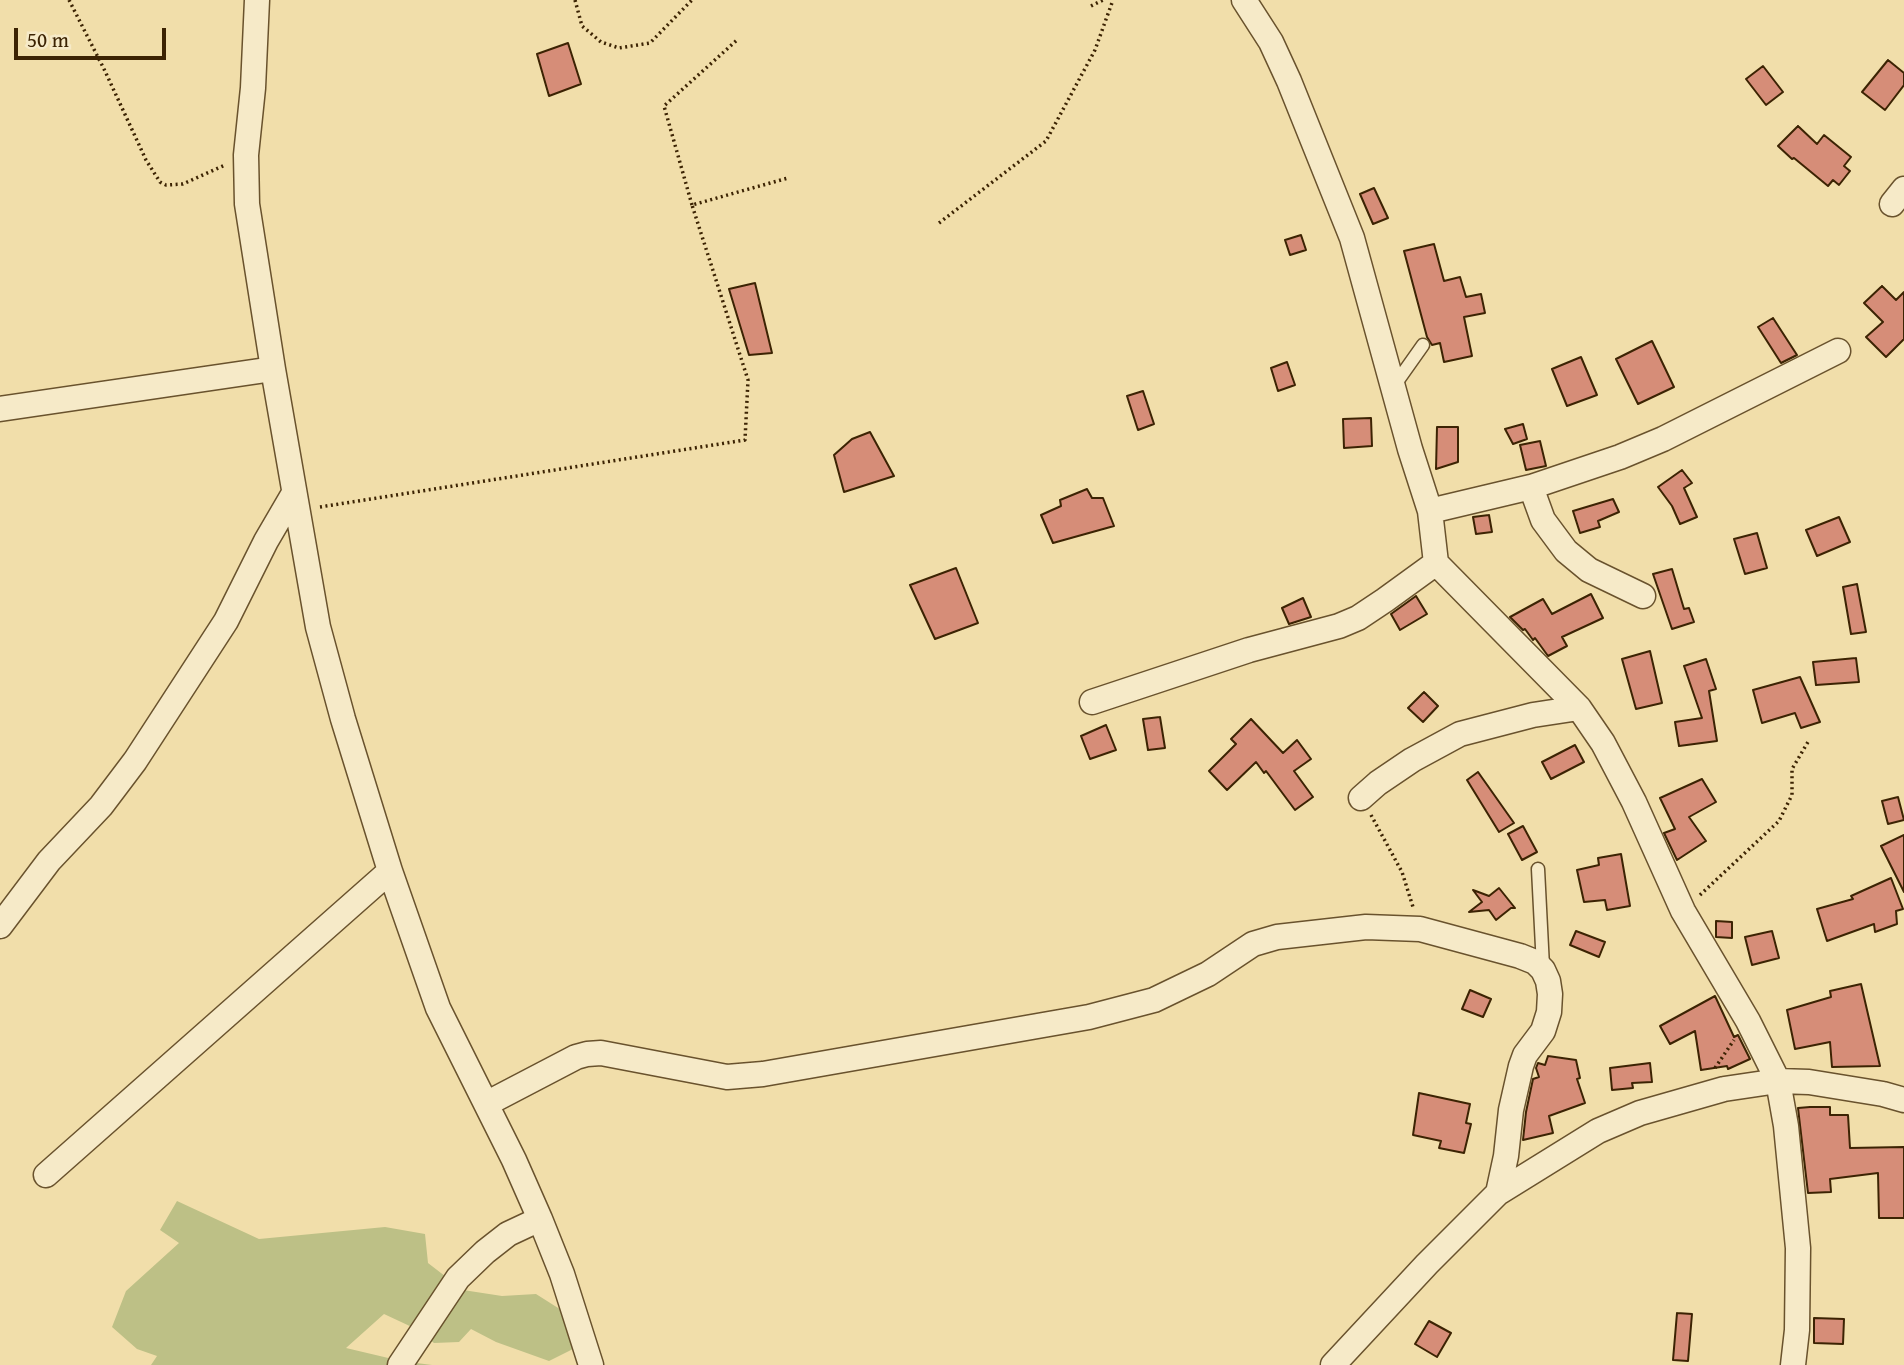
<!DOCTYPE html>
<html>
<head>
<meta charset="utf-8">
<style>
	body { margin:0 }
	#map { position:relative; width:1904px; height:1365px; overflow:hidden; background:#f1deaa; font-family:"Gentium Book Plus",serif }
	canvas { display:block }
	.scale { position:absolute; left:14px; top:28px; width:152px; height:32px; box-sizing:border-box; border:4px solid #3c2303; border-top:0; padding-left:9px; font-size:21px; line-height:24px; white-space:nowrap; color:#3c2303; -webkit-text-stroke:5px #f6eac8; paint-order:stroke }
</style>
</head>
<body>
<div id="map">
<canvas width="1904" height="1365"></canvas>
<div class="scale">50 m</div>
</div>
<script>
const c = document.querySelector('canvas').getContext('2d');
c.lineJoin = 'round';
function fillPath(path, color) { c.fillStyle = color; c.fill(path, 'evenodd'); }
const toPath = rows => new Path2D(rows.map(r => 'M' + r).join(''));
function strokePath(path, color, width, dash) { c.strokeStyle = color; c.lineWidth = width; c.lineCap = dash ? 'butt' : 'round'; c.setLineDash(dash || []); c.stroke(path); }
fillPath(toPath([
	[177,1201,259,1239,385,1227,425,1234,428,1263,463,1290,502,1296,536,1294,566,1313,573,1349,549,1361,496,1342,471,1329,459,1342,434,1343,414,1328,384,1314,346,1348,401,1361,432,1365,151,1365,157,1356,137,1349,112,1327,126,1291,179,1243,160,1230]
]), '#bdc086');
const building = toPath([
	[568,43,581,84,549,96,537,54,568,43],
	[1888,60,1904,73,1904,85,1885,110,1862,92,1888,60],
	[1763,66,1783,92,1766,105,1746,79,1763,66],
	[1798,126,1817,144,1824,135,1851,157,1844,166,1850,171,1839,185,1833,180,1828,186,1794,158,1792,159,1778,146,1798,126],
	[1374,188,1388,218,1373,224,1360,194,1374,188],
	[1301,235,1306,250,1290,255,1285,240,1301,235],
	[1434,244,1444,281,1460,277,1466,297,1481,294,1485,313,1464,317,1472,356,1444,362,1440,343,1432,345,1427,337,1404,251,1434,244],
	[755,283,772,353,749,355,729,289,755,283],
	[1882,286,1896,300,1904,292,1904,339,1886,357,1866,337,1883,322,1864,303,1882,286],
	[1773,318,1797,355,1781,363,1758,327,1773,318],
	[1652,341,1674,387,1638,404,1616,359,1652,341],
	[1581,357,1597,395,1567,406,1552,369,1581,357],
	[1287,362,1295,385,1278,391,1271,368,1287,362],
	[1143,391,1154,424,1138,430,1127,396,1143,391],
	[1371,418,1372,446,1344,448,1343,419,1371,418],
	[1523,424,1527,439,1513,444,1505,429,1523,424],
	[1437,427,1458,427,1458,462,1436,469,1437,427],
	[870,432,894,476,844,492,834,455,852,439,870,432],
	[1540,441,1546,466,1526,470,1520,445,1540,441],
	[1682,470,1692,483,1684,488,1697,517,1680,524,1672,506,1658,487,1682,470],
	[1087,489,1092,498,1103,498,1114,526,1053,543,1041,515,1061,506,1060,500,1087,489],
	[1613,499,1619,512,1598,521,1600,527,1580,533,1573,511,1613,499],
	[1489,515,1492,532,1476,534,1473,517,1489,515],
	[1839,517,1850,542,1817,556,1806,530,1839,517],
	[1757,533,1767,568,1745,574,1734,539,1757,533],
	[956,568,978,623,935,639,910,585,956,568],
	[1672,569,1684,609,1689,608,1694,622,1672,629,1653,574,1672,569],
	[1857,584,1866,632,1851,634,1843,587,1857,584],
	[1591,594,1603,618,1562,637,1567,646,1548,656,1535,638,1533,640,1525,629,1523,630,1510,617,1543,599,1552,614,1591,594],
	[1416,596,1427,614,1400,630,1391,614,1416,596],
	[1303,598,1311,617,1289,624,1282,608,1303,598],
	[1650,651,1662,703,1636,709,1622,659,1650,651],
	[1856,658,1859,682,1816,685,1813,662,1856,658],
	[1706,659,1716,689,1709,691,1717,741,1679,746,1675,722,1702,718,1684,666,1706,659],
	[1800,677,1820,722,1801,728,1795,713,1762,723,1753,690,1800,677],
	[1424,692,1438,706,1423,722,1408,708,1424,692],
	[1160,717,1165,748,1148,750,1143,719,1160,717],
	[1251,719,1283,753,1297,740,1311,759,1294,771,1313,797,1295,810,1266,771,1264,773,1256,762,1227,790,1209,771,1236,744,1231,739,1251,719],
	[1106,725,1116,750,1090,759,1081,736,1106,725],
	[1575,745,1584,762,1551,779,1542,762,1575,745],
	[1478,772,1514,823,1499,832,1467,780,1478,772],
	[1702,779,1716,802,1689,817,1706,841,1677,860,1664,833,1675,829,1660,798,1702,779],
	[1898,797,1904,820,1888,824,1882,801,1898,797],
	[1523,826,1537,852,1522,860,1508,834,1523,826],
	[1904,835,1904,892,1881,846,1904,835],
	[1621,854,1630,906,1607,910,1605,900,1584,902,1577,870,1599,865,1598,858,1621,854],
	[1891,878,1903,909,1896,911,1897,924,1875,932,1874,924,1827,941,1817,909,1853,899,1851,896,1891,878],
	[1499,888,1515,908,1511,908,1496,920,1489,910,1469,912,1482,902,1473,890,1489,896,1499,888],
	[1716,921,1732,922,1732,938,1716,937,1716,921],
	[1576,931,1605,942,1599,957,1570,945,1576,931],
	[1772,931,1779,958,1752,965,1745,937,1772,931],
	[1861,984,1880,1066,1832,1067,1830,1042,1795,1049,1787,1010,1831,997,1830,991,1861,984],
	[1470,990,1491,999,1483,1017,1462,1009,1470,990],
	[1715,996,1734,1037,1738,1035,1750,1059,1728,1069,1727,1066,1701,1070,1695,1031,1670,1044,1660,1026,1715,996],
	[1548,1056,1576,1060,1580,1078,1577,1079,1585,1103,1549,1116,1553,1133,1523,1140,1526,1112,1533,1079,1539,1077,1536,1068,1538,1063,1545,1065,1548,1056],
	[1650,1063,1652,1082,1632,1083,1633,1088,1612,1090,1610,1068,1650,1063],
	[1419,1093,1470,1104,1466,1123,1471,1124,1464,1153,1439,1148,1441,1141,1413,1135,1419,1093],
	[1810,1107,1830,1107,1830,1115,1848,1115,1850,1148,1904,1147,1904,1218,1879,1218,1878,1173,1830,1179,1831,1192,1808,1193,1798,1108,1810,1107],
	[1677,1313,1692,1314,1688,1361,1673,1360,1677,1313],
	[1814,1318,1844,1319,1843,1344,1814,1343,1814,1318],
	[1429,1321,1451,1333,1437,1357,1415,1344,1429,1321]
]);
fillPath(building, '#d68d78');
strokePath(building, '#3c2303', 2);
const lane = toPath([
	[1394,386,1423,345],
	[1538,869,1543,967]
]);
const street = toPath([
	[257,0,253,88,246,155,247,204,273,369,318,627,343,719,390,871,438,1008,514,1160,540,1219,562,1274,591,1365],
	[1244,0,1271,42,1289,81,1352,238,1410,449,1430,511,1436,563,1579,708,1603,743,1634,802,1683,911,1748,1021,1778,1081,1786,1126,1798,1248,1797,1330,1793,1365],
	[1892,204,1904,189],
	[0,409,273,369],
	[1531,487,1543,520,1566,551,1589,570,1643,596],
	[1430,511,1531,487,1620,457,1663,439,1838,351],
	[1092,702,1249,650,1339,626,1358,618,1385,600,1436,563],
	[1361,798,1378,783,1412,760,1460,734,1533,715,1579,708],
	[0,926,49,861,101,806,135,761,226,621,266,541,294,493],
	[486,1104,576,1057,587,1054,601,1053,727,1077,763,1074,1089,1017,1154,1000,1208,974,1253,944,1277,937,1366,927,1420,929,1520,956,1535,962,1543,970,1548,981,1550,994,1549,1012,1543,1031,1525,1055,1521,1066,1511,1110,1506,1156,1498,1193,1427,1264,1333,1365],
	[46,1175,390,871],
	[1498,1193,1598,1131,1640,1113,1724,1089,1778,1081,1809,1082,1883,1094,1904,1100],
	[400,1365,458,1278,485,1252,508,1234,540,1219]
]);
strokePath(lane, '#69522d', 15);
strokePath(street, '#69522d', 27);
strokePath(toPath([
	[69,0,105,71,146,160,160,182,166,185,183,184,225,165],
	[575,0,582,26,601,42,619,48,650,43,692,0],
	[1091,6,1103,0],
	[692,205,664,106,737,40],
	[939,223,1046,141,1095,50,1113,0],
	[320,507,745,440,748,380,692,205,788,178],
	[1371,815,1402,872,1413,907],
	[1700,895,1779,821,1792,795,1792,769,1808,742],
	[1715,1068,1734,1040]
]), '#3c2303', 3.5, [2, 3.5]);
strokePath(lane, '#f6eac8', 12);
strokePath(street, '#f6eac8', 24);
</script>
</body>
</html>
